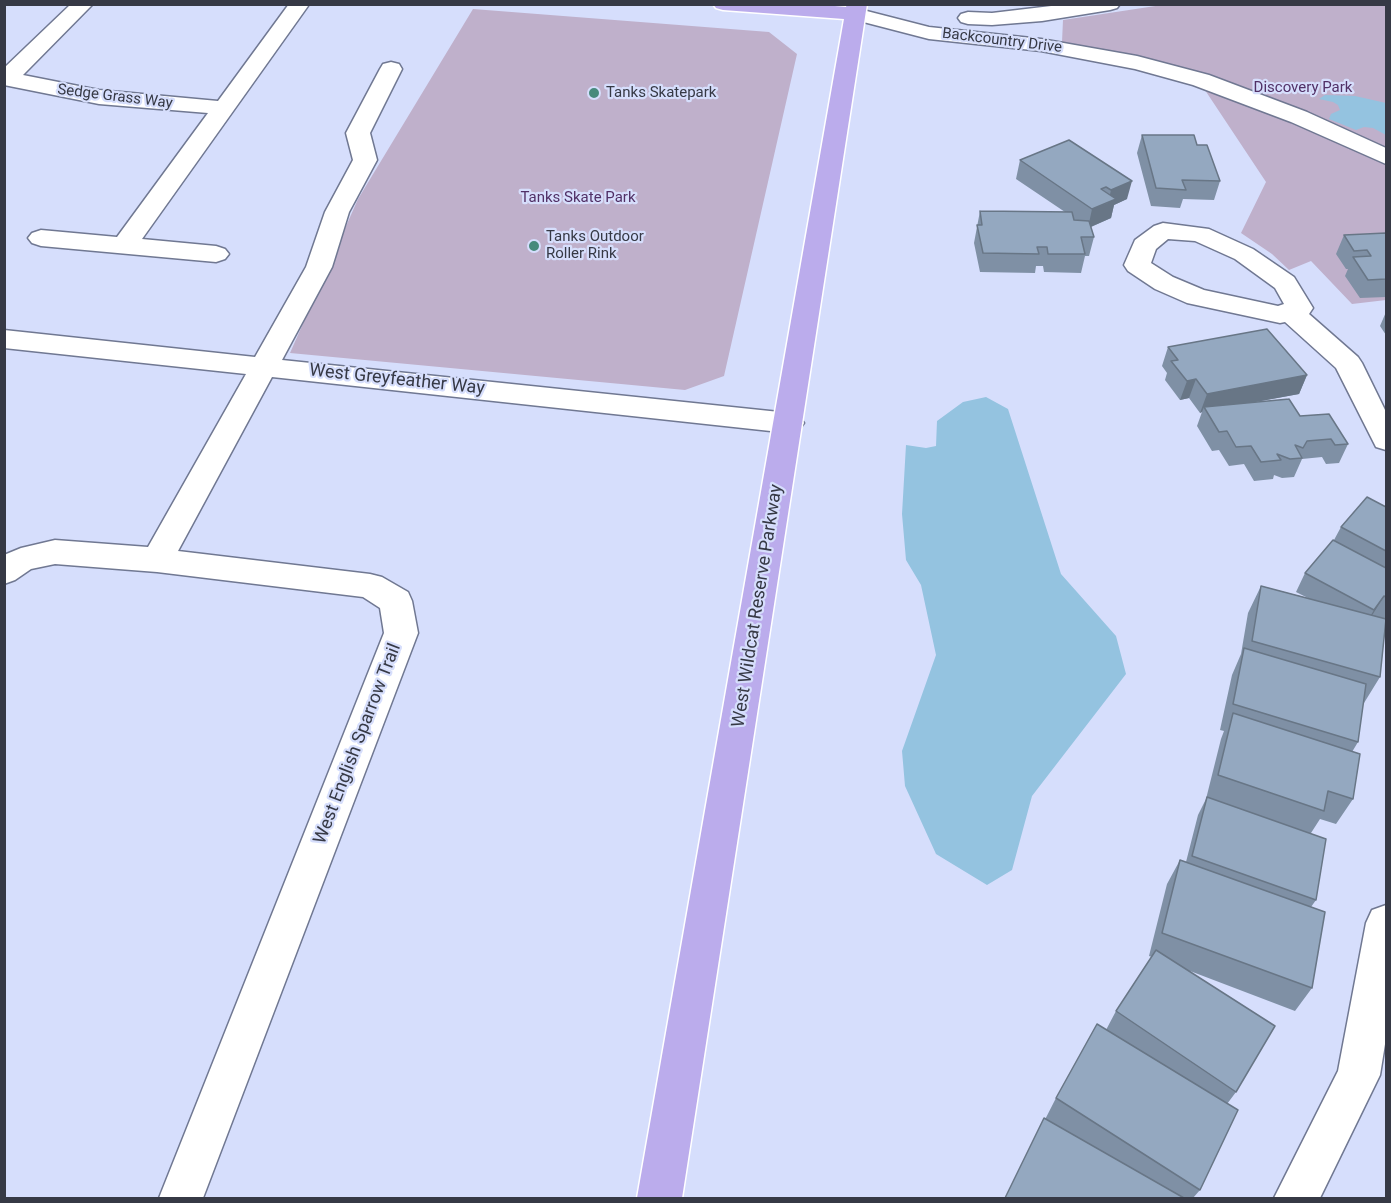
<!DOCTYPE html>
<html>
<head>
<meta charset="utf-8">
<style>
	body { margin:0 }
	#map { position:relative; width:1391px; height:1203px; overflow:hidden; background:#d6defc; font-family:Roboto,sans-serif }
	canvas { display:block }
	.frame { position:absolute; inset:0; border:6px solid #363945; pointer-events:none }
</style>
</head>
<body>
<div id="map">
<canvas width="1391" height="1203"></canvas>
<div class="frame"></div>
</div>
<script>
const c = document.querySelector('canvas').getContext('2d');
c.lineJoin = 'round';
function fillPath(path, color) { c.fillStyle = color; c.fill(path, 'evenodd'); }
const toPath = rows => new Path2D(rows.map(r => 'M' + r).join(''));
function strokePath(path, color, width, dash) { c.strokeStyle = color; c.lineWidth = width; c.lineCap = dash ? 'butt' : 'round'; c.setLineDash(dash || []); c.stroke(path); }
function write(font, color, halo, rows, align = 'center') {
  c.font = font + ' Roboto,sans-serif'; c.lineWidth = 4.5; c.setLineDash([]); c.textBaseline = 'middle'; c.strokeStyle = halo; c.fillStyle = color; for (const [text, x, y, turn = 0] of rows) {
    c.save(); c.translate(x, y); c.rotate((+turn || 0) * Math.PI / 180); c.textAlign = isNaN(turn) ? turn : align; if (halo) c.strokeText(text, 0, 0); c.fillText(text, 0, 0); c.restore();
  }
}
fillPath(toPath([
	[1162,5,1386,5,1386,300,1352,304,1311,261,1289,270,1272,254,1241,233,1266,182,1193,72,1119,52,1062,42,1063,20],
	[473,9,769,32,797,54,724,376,685,390,290,353,358,199]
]), '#bfb0cb');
fillPath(toPath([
	[1325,95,1355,96,1386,103,1386,135,1373,128,1364,127,1356,130,1329,119,1331,114,1340,110,1338,105,1333,102,1319,99],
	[986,397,1008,409,1061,574,1116,636,1126,674,1032,796,1012,870,987,885,936,854,905,786,902,751,936,655,921,585,906,560,902,514,906,445,926,448,936,446,937,421,963,402]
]), '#94c3e0');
const minor = toPath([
	[71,4,93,4,23,75,99,90,218,101,289,4,308,6,142,239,216,246,225,249,229,254,225,259,216,262,41,246,32,243,28,238,32,233,41,230,117,237,208,113,99,104,4,85,4,68,71,4],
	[1068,4,1120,4,1117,8,1110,10,1042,21,992,25,968,24,961,22,958,18,961,14,968,12,992,13,1068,4],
	[855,8,929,27,1041,39,1137,56,1209,75,1307,112,1386,148,1386,164,1291,122,1193,85,1135,69,1041,51,929,39,848,18,845,14,848,10,855,8],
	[391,62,399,64,402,69,370,133,377,160,349,212,332,267,282,360,789,413,799,416,804,423,799,430,789,433,272,377,178,551,370,574,382,577,408,592,412,601,418,633,203,1198,159,1198,384,633,380,608,363,597,157,572,55,564,31,569,15,580,4,584,4,555,21,548,55,540,148,547,246,374,4,348,4,330,255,357,306,267,325,212,353,160,346,133,380,69,383,64,391,62],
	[1163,223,1209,229,1253,249,1294,277,1313,308,1309,314,1358,357,1362,363,1386,412,1386,450,1376,447,1336,368,1285,322,1280,323,1187,303,1155,289,1128,271,1124,265,1135,240,1154,226,1163,223],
	[1168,239,1195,241,1235,259,1275,288,1284,304,1278,306,1204,290,1173,277,1151,263,1156,249,1168,239],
	[1386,905,1386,1038,1380,1075,1320,1198,1274,1198,1338,1071,1366,923,1372,910,1386,905]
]);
const major = toPath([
	[713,4,812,4,846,7,847,4,867,4,682,1198,637,1198,844,19,723,10,716,8,713,4]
]);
strokePath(minor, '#707892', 3);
strokePath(major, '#fff', 3);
fillPath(minor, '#fff');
fillPath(major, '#bbacec');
fillPath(toPath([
	[1142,135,1197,145,1220,181,1214,200,1183,199,1180,208,1151,206,1137,153],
	[1069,140,1127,199,1114,205,1111,218,1091,227,1094,237,1089,256,1085,256,1081,273,1044,272,1043,266,1036,266,1035,273,980,272,974,243,980,211,1065,212,1016,179,1020,160],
	[1386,233,1386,297,1360,298,1345,276,1348,269,1346,269,1336,254,1344,235],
	[1386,312,1386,335,1380,326],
	[1168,347,1307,375,1299,394,1255,402,1300,416,1348,444,1339,463,1326,464,1322,457,1302,459,1294,477,1282,478,1274,475,1273,479,1254,481,1244,464,1229,466,1219,450,1212,451,1197,426,1202,412,1200,413,1189,398,1180,400,1165,380,1167,373,1162,366],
	[1386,507,1386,621,1380,677,1364,703,1363,703,1358,742,1352,752,1353,799,1336,824,1320,819,1311,833,1316,900,1311,907,1312,988,1295,1011,1190,971,1236,1092,1227,1104,1200,1190,1193,1198,1005,1198,1056,1098,1106,1030,1116,1011,1152,957,1149,956,1167,884,1180,860,1186,862,1198,815,1206,799,1221,739,1224,731,1220,730,1232,675,1241,654,1248,613,1261,586,1308,598,1296,592,1305,573,1334,540,1341,527]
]), '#7f90a5');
fillPath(toPath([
	[1132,181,1127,199,1114,205,1111,218,1088,228,1092,209,1108,203,1111,190],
	[1307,375,1299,394,1207,411,1204,407,1202,412,1200,413,1207,394],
	[1196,379,1189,398,1180,400,1187,381],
	[1384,596,1373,614,1363,628,1374,610]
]), '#687686');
const building = toPath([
	[1142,135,1194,135,1197,145,1207,145,1220,181,1182,180,1186,190,1156,188,1142,135],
	[1069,140,1132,181,1111,190,1106,187,1101,189,1116,199,1092,209,1020,160,1069,140],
	[980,211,1072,212,1074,220,1089,221,1094,237,1081,237,1085,254,1048,254,1047,247,1037,247,1039,254,983,253,977,225,982,225,980,211],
	[1386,233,1386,279,1368,280,1353,257,1371,256,1367,250,1354,251,1344,235,1386,233],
	[1267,329,1307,375,1207,394,1196,379,1187,381,1171,361,1178,360,1168,347,1267,329],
	[1289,399,1300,416,1329,414,1348,444,1335,445,1331,439,1307,441,1303,448,1295,445,1302,458,1290,459,1277,454,1281,460,1261,462,1251,446,1236,447,1227,431,1219,432,1204,407,1289,399],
	[1367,497,1386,507,1386,551,1341,527,1367,497],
	[1333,540,1386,568,1386,597,1384,596,1374,610,1305,573,1333,540],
	[1261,586,1386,619,1380,677,1252,641,1261,586],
	[1244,648,1366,684,1358,742,1233,704,1244,648],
	[1233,713,1360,754,1353,799,1328,791,1324,811,1218,775,1233,713],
	[1207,797,1326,839,1316,900,1192,856,1207,797],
	[1180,860,1325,912,1312,988,1162,933,1180,860],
	[1156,950,1275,1026,1236,1092,1116,1011,1156,950],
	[1097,1024,1238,1110,1200,1190,1056,1098,1097,1024],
	[1044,1118,1184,1198,1005,1198,1044,1118]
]);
fillPath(building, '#94a8c0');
strokePath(building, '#687686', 1.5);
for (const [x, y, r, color] of [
	[594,93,6,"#478a7c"],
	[534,246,6,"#478a7c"]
]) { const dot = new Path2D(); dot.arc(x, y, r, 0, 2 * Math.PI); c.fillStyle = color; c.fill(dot); strokePath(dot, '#d6defc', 2); }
write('15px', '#363945', '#d6defc', [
	["Backcountry Drive",1002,41,7],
	["Sedge Grass Way",115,97,7]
]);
write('15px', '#513066', '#d6defc', [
	["Discovery Park",1303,88],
	["Tanks Skate Park",578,198]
]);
write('15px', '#363945', '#d6defc', [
	["Tanks Skatepark",606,93],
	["Tanks Outdoor",546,237],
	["Roller Rink",546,254]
], 'left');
write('18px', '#363945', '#d6defc', [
	["West Greyfeather Way",397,380,6],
	["West Wildcat Reserve Parkway",758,606,-81],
	["West English Sparrow Trail",358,744,-69]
]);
</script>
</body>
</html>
